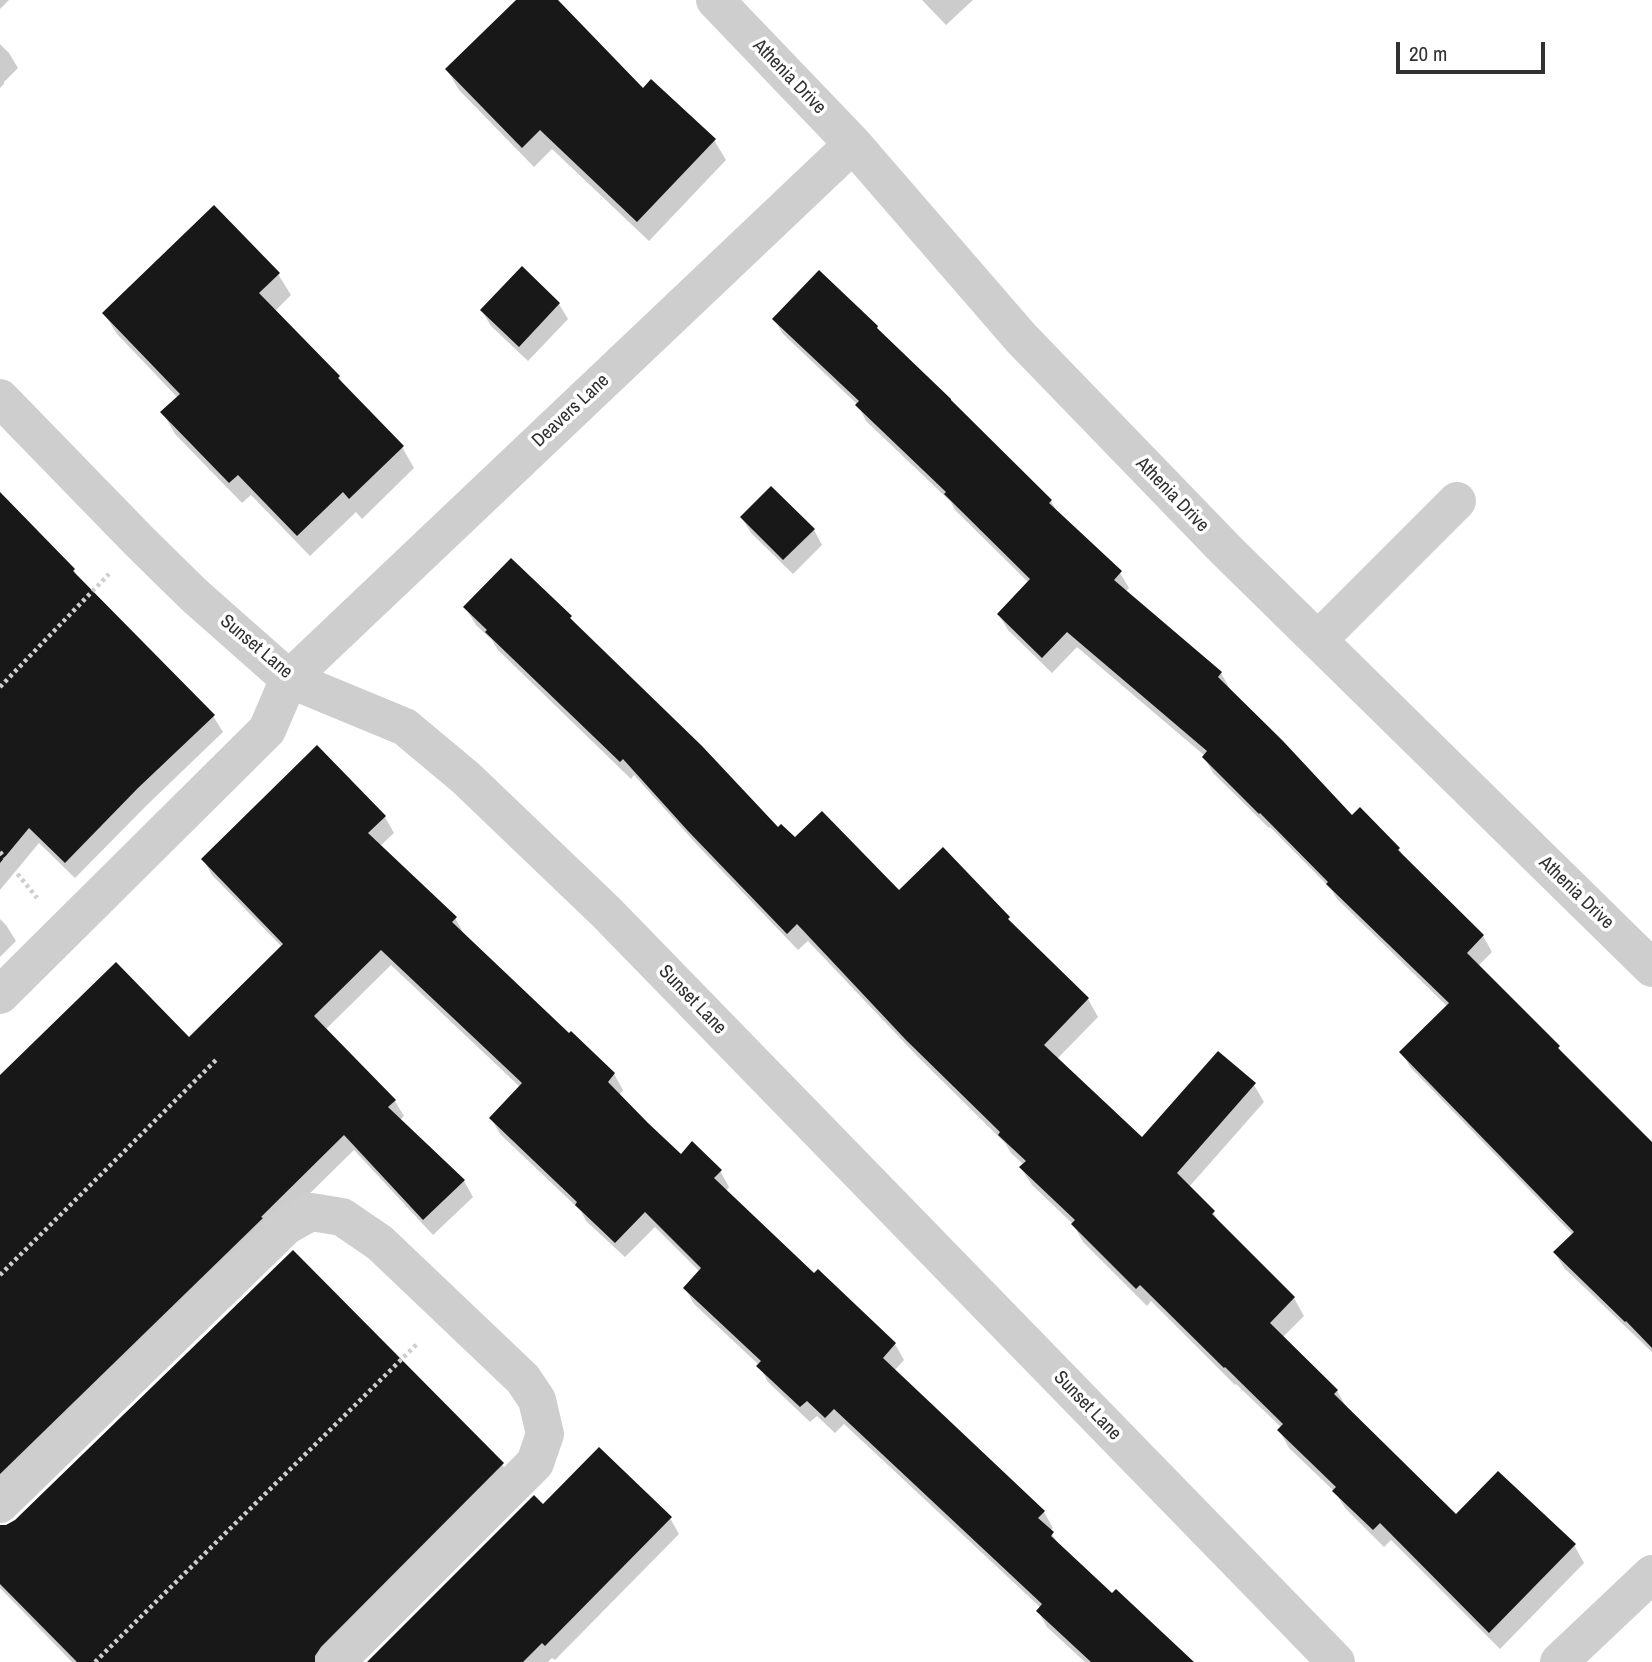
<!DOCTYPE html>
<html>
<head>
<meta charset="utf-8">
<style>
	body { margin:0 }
	#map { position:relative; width:1652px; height:1662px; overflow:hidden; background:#fff; font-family:"Archivo Narrow",sans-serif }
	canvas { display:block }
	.scale { position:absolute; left:1396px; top:42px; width:149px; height:32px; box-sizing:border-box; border:4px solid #313131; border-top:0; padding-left:9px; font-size:21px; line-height:24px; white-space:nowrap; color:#313131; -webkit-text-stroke:5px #fff; paint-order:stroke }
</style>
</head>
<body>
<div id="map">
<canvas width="1652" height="1662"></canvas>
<div class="scale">20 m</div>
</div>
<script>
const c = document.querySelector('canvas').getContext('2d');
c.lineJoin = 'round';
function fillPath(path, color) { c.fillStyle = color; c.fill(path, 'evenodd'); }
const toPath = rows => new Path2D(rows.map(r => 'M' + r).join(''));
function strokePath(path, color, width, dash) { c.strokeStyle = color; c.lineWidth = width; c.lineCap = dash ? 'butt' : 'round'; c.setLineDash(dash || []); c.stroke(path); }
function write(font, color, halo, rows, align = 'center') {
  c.font = font + ' "Archivo Narrow",sans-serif'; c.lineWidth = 7; c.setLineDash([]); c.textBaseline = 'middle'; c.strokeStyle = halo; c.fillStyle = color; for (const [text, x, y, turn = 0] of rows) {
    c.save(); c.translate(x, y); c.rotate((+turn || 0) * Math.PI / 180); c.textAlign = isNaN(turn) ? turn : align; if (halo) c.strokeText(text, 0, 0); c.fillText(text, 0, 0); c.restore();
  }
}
fillPath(toPath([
	[0,0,9,0,0,9],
	[519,0,555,0,643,90,714,140,726,160,649,241,552,149,534,167,459,90,447,70],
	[922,0,973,0,946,25],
	[0,44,9,53,18,68,4,82,4,84,0,88],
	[278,274,291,295,275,311,339,377,345,388,402,447,414,468,362,519,356,512,310,556,251,495,242,503,175,434,163,413,178,398,117,334,104,313],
	[559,304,568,319,528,361,491,326,482,311],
	[774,319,877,327,881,334,1051,501,1059,515,1120,573,1129,588,1125,592,1221,673,1230,689,1229,690,1352,817,1360,809,1399,849,1405,859,1483,936,1492,952,1478,966,1558,1047,1563,1056,1652,1146,1652,1352,1564,1268,1555,1253,1573,1235,1410,1067,1402,1052,1448,1007,1337,899,1331,889,1270,827,1269,828,1213,773,1204,757,1205,756,1077,647,1052,673,1008,630,999,615,1029,583,955,510,951,502,866,421,858,405,783,334],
	[0,500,74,570,78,578,213,716,223,732,147,805,75,878,39,843,0,890],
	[742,518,814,530,822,545,793,574,751,533],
	[465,607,570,617,574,623,778,830,899,892,1008,918,1014,928,1088,999,1098,1017,1057,1059,1142,1140,1254,1085,1264,1102,1189,1187,1213,1212,1221,1226,1294,1298,1304,1316,1282,1338,1337,1391,1347,1408,1456,1517,1574,1545,1584,1563,1500,1649,1391,1540,1384,1547,1345,1508,1336,1493,1289,1448,1279,1430,1282,1428,1236,1384,1235,1385,1151,1301,1147,1306,1083,1242,1073,1224,1032,1185,1021,1168,1024,1165,1011,1153,1005,1143,918,1057,808,941,798,950,700,848,634,775,631,779,498,650,492,640,476,625],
	[385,817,394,833,380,846,455,918,464,934,569,1035,614,1074,623,1090,619,1095,681,1156,720,1171,729,1187,726,1191,814,1276,895,1344,904,1360,894,1371,1044,1512,1053,1528,1050,1531,1061,1548,1112,1595,1191,1662,1085,1662,1047,1627,1038,1611,1041,1608,844,1424,835,1433,817,1416,810,1422,768,1382,759,1365,694,1304,685,1288,700,1272,655,1227,625,1257,586,1221,581,1211,500,1134,491,1118,520,1087,391,965,325,1030,395,1101,404,1116,399,1121,464,1181,473,1197,433,1235,354,1150,0,1498,0,1078,189,1040,282,947,212,875,203,859],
	[0,919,6,925,16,941,0,957],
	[502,1464,511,1480,330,1662,72,1662,0,1588,0,1527],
	[543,1507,670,1518,679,1534,555,1660,552,1658,548,1662,369,1662]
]), '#0003');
fillPath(toPath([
	[516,0,558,0,643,88,651,79,716,139,637,222,540,130,522,148,445,69],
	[214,205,280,273,259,293,340,376,338,378,404,446,349,499,343,492,297,536,238,475,229,483,160,412,180,394,102,313],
	[522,266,560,303,519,347,480,310],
	[819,270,878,326,877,328,951,399,951,400,1052,500,1049,503,1122,571,1114,580,1222,672,1218,677,1283,741,1352,815,1360,807,1400,848,1398,850,1484,935,1467,953,1560,1046,1558,1048,1652,1142,1652,1348,1626,1321,1625,1322,1553,1252,1574,1232,1399,1052,1449,1003,1326,884,1328,882,1260,813,1259,814,1202,757,1207,751,1067,632,1042,658,997,614,1030,579,944,494,946,492,855,405,859,401,772,319],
	[771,486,815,529,783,560,740,517],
	[0,492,75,569,73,571,215,715,138,788,65,863,29,828,0,863],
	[511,558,572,616,570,618,702,746,778,827,781,824,795,837,822,811,899,890,943,847,1010,917,1008,919,1089,998,1044,1045,1142,1137,1218,1051,1256,1083,1177,1173,1215,1211,1212,1214,1295,1297,1270,1323,1338,1390,1334,1394,1456,1514,1498,1471,1576,1544,1489,1633,1380,1523,1373,1530,1332,1491,1336,1487,1277,1430,1283,1424,1225,1367,1224,1368,1140,1285,1136,1289,1071,1224,1075,1220,1019,1167,1026,1161,998,1135,1000,1132,906,1040,797,924,787,934,688,831,623,759,620,762,485,632,487,630,463,607],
	[317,745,386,816,368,833,457,917,452,922,569,1033,571,1031,615,1073,608,1082,648,1123,681,1154,692,1141,722,1170,714,1178,814,1273,818,1269,896,1343,883,1358,1045,1511,1038,1518,1054,1532,1051,1536,1112,1593,1116,1589,1194,1662,1091,1662,1036,1611,1042,1604,834,1409,825,1418,807,1401,800,1407,756,1366,761,1361,683,1288,701,1268,645,1212,615,1243,575,1205,577,1202,489,1118,522,1083,381,950,314,1016,396,1100,388,1107,465,1180,423,1220,344,1135,261,1217,263,1218,0,1474,0,1075,116,962,189,1037,283,944,201,859],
	[293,1250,504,1463,321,1647,315,1656,315,1662,77,1662,0,1584,0,1525,6,1525,15,1520],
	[599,1447,672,1517,545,1646,542,1643,523,1662,367,1662,534,1495,543,1504]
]), '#181818');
strokePath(toPath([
	[0,687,109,574],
	[0,852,37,898],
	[0,1275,216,1060],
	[95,1662,418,1343]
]), '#cecece', 4.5, [3.5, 3.5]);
strokePath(toPath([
	[715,0,853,144,1021,338,1227,551,1652,968],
	[0,398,140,542,194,595,289,679,405,727,466,778,606,912,1336,1662],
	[1318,640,1457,501],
	[0,995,267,730,289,679,853,144],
	[0,1504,286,1226,311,1212,342,1217,380,1243,523,1379,537,1400,545,1434,535,1463,336,1662],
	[1559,1662,1652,1574]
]), '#cecece', 38);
write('19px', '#313131', '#fff', [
	["Athenia Drive",789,77,46],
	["Deavers Lane",571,411,-43],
	["Athenia Drive",1172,495,46],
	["Sunset Lane",256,647,40],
	["Athenia Drive",1576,893,44],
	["Sunset Lane",692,1000,46],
	["Sunset Lane",1087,1406,46]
]);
</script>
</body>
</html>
